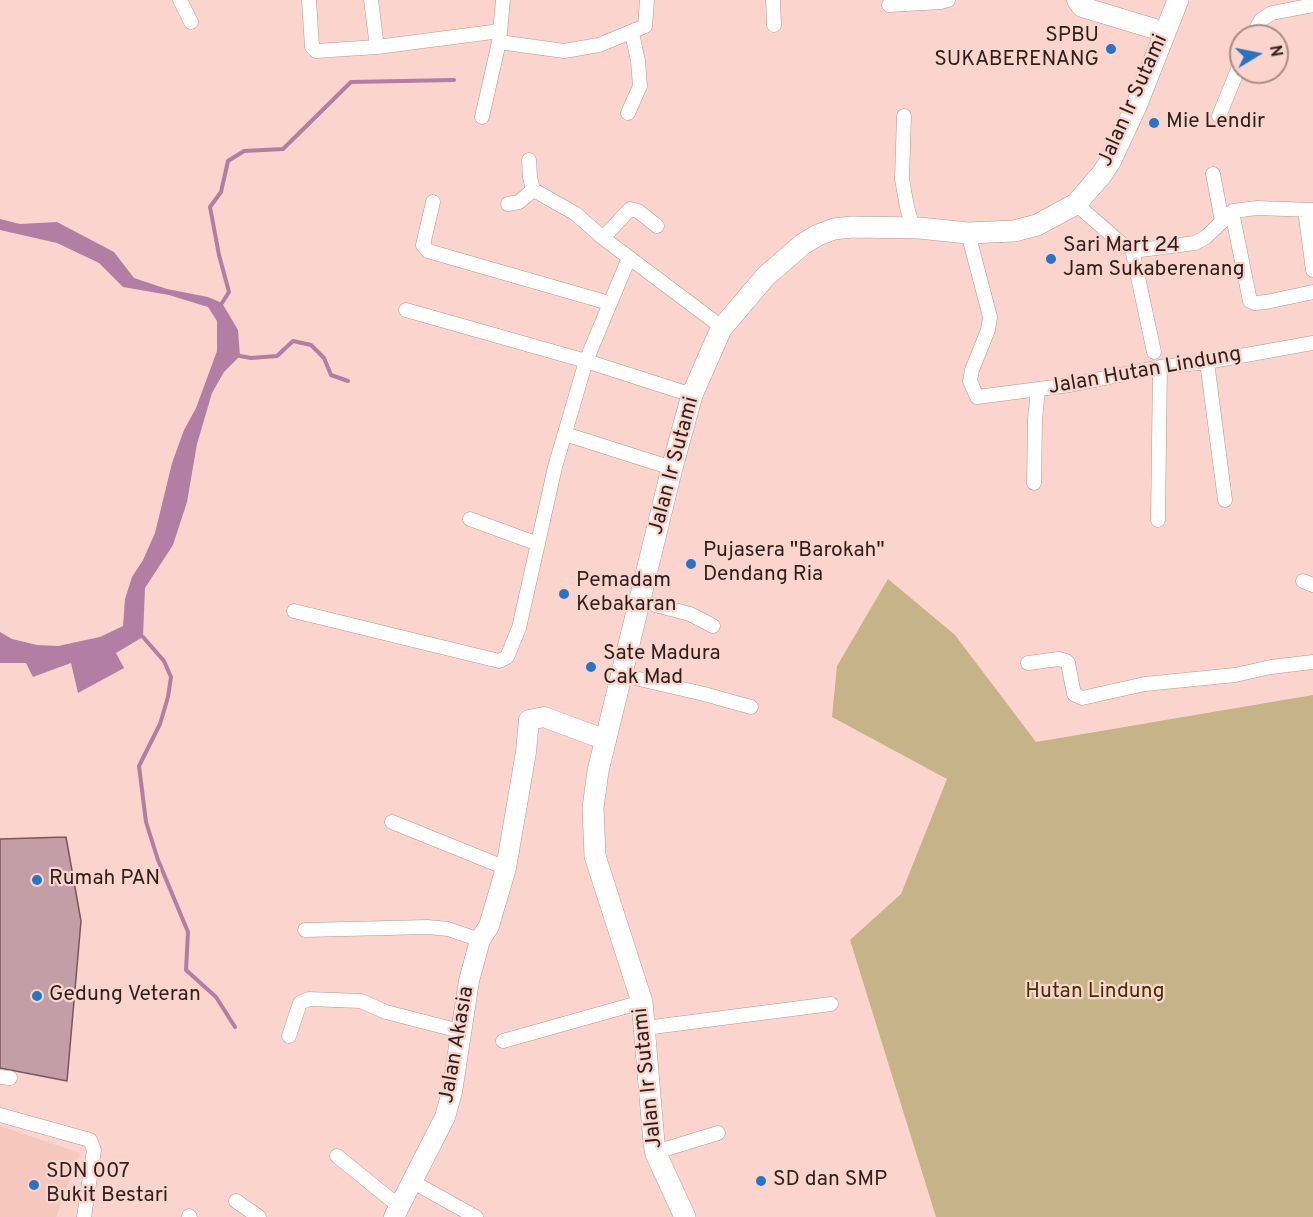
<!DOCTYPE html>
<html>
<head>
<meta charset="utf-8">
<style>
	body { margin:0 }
	#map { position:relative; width:1313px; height:1217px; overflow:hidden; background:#fbd5cd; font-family:Overpass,sans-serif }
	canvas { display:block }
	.north { position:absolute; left:1229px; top:24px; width:60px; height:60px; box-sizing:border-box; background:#fbd5cd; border:2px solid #a98c86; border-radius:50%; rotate:80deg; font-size:16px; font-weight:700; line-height:24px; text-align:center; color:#2d1f1c }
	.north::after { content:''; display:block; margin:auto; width:21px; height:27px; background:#2873c3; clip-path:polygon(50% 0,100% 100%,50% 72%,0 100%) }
</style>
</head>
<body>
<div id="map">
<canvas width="1313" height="1217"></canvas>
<div class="north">N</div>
</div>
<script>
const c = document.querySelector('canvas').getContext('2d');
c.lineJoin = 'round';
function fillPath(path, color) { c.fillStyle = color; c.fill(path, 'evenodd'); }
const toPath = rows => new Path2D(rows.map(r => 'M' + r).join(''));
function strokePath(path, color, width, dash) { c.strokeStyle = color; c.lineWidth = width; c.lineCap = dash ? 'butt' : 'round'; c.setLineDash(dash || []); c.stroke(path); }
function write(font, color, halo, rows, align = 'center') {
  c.font = font + ' Overpass,sans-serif'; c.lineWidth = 4.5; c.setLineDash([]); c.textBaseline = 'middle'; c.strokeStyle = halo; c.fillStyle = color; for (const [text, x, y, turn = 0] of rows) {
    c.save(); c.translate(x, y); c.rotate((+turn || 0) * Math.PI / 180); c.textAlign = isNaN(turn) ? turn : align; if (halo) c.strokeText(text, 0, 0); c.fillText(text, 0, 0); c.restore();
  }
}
fillPath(toPath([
	[0,1126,80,1153,56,1217,0,1217]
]), '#f5c7bd');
fillPath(toPath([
	[888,579,955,635,1036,742,1313,695,1313,1217,936,1217,850,940,901,894,947,779,832,717,837,666]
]), '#c6b387');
fillPath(toPath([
	[0,219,20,224,57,222,114,252,134,278,167,289,208,297,222,303,238,330,240,356,224,372,212,393,197,444,187,502,173,545,145,588,143,637,116,653,124,668,78,693,71,663,33,677,26,663,0,663,0,632,12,639,37,645,58,646,100,637,123,626,125,599,132,577,143,560,155,533,172,463,184,430,196,408,217,351,217,321,208,307,169,295,123,287,99,263,57,243,0,230]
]), '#b27ea4');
strokePath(toPath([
	[222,303,229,292,219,255,210,207,221,192,228,161,244,151,283,149,351,82,454,80],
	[240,356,251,358,277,356,293,341,311,345,324,358,331,375,348,381],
	[143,637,164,661,171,677,168,697,160,724,139,766,146,822,158,860,188,932,186,970,216,997,235,1027]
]), '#b27ea4', 4);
const building = toPath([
	[66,837,81,921,67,1081,0,1068,0,839,66,837]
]);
fillPath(building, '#c39ea6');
strokePath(building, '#78575e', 1.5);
const street = toPath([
	[180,0,191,22],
	[309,0,312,47,316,51,377,47,500,31],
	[371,0,377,47],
	[773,0,774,25],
	[889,5,941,2,948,0],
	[1252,36,1261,20,1272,13,1313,5],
	[499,42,564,51,599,45,645,26,647,0],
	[628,113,640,86,638,61,632,33],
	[904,116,902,179,907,207,913,228],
	[1219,116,1241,62],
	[482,117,499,42,503,0],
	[529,160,530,177,533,190],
	[1213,174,1222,221],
	[433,202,423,245,428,251,609,303],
	[508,204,519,202,533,190,539,193,576,214,603,238,723,328],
	[1076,204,1124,246,1140,250,1195,243,1206,237,1233,211,1257,208,1313,210],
	[1305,210,1313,270],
	[1232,212,1250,301,1255,303,1266,302,1313,292],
	[968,233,990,317,988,330,972,370,970,381,977,397,1070,385,1160,367,1207,362,1313,343],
	[603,238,630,209,638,211,657,226],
	[1132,249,1154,352],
	[406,310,586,361,692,395],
	[1207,362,1225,500],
	[565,434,672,468],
	[1034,483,1035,419,1038,390],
	[470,519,538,544],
	[1158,520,1160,367],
	[1303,581,1313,585],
	[640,601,690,614,713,626],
	[294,611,499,661,507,657,519,628,555,467,586,361,629,258],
	[1028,663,1059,659,1066,661,1068,663,1074,694,1082,698,1145,684,1235,675,1271,667,1313,662],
	[622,675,704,694,751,707],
	[392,822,506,868],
	[305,930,428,927,448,929,480,940],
	[645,1028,831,1004],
	[289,1036,300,1003,309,999,361,1001,386,1012,460,1031],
	[503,1041,642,1002],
	[0,1077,10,1078],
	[0,1115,90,1140,94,1150,84,1217],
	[656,1152,718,1133],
	[337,1156,400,1207],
	[413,1182,476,1217],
	[236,1201,259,1217],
	[189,1216,190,1217]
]);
const secondary = toPath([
	[1077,0,1082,7,1165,32],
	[394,1217,445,1117,452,1092,469,981,480,940,489,926,506,868,526,752,529,720,544,717,606,740]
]);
const primary = toPath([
	[685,1217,656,1154,654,1143,642,1002,595,856,593,808,598,771,672,468,692,395,721,329,766,276,803,244,818,235,834,229,852,227,919,228,968,233,1014,231,1037,225,1076,204,1102,174,1111,160,1137,104,1178,0]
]);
strokePath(street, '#b9958e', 15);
strokePath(secondary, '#b9958e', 21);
strokePath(primary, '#b9958e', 22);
strokePath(street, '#fff', 14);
strokePath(secondary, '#fff', 20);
strokePath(primary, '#fff', 21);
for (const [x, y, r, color] of [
	[1111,49,6,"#2873c3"],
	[1154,123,6,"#2873c3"],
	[1051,259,6,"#2873c3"],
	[691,564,6,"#2873c3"],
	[564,594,6,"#2873c3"],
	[591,667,6,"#2873c3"],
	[37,880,6,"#2873c3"],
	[37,996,6,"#2873c3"],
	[761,1181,6,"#2873c3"],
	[34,1185,6,"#2873c3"]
]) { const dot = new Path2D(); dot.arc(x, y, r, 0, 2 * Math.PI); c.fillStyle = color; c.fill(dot); strokePath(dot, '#fbd5cd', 2); }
write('21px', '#2d1f1c', '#fbd5cd', [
	["SPBU",1099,37,"right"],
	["SUKABERENANG",1099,61,"right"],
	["Mie Lendir",1166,123],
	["Sari Mart 24",1063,247],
	["Jam Sukaberenang",1063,271],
	["Pujasera \"Barokah\"",703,552],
	["Dendang Ria",703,576],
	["Pemadam",576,582],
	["Kebakaran",576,606],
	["Sate Madura",603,655],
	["Cak Mad",603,679],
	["Rumah PAN",49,880],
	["Gedung Veteran",49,996],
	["SDN 007",46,1173],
	["Bukit Bestari",46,1197],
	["SD dan SMP",773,1181]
], 'left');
write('21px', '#2d1f1c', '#fbd5cd', [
	["Jalan Ir Sutami",1134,101,-66],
	["Jalan Hutan Lindung",1145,372,-10],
	["Jalan Ir Sutami",675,466,-75],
	["Jalan Akasia",458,1045,-80],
	["Jalan Ir Sutami",649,1078,-96]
]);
write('21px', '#433200', '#fbd5cd', [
	["Hutan Lindung",1095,993]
]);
</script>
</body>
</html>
